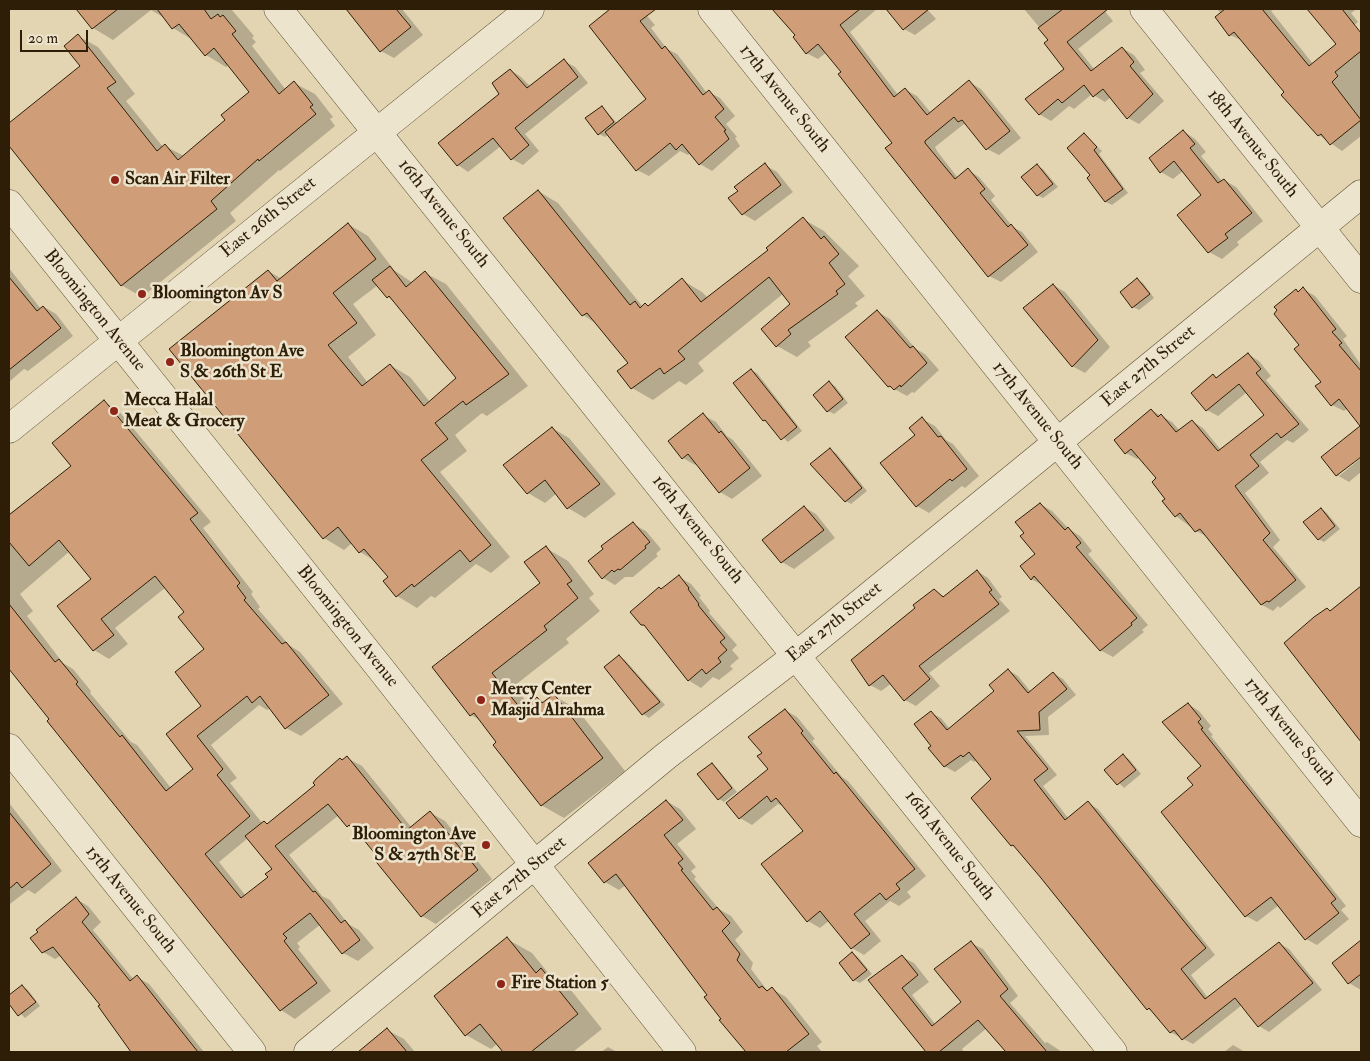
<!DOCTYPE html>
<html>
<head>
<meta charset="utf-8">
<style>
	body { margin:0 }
	#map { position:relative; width:1370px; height:1061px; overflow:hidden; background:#e3d5b2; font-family:"IM FELL Double Pica",serif }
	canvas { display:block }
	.frame { position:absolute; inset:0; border:10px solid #2e1e07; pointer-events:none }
	.scale { position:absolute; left:20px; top:30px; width:68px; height:22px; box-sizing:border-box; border:2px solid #2e1e07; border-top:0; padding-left:6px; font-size:15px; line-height:18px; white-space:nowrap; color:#2e1e07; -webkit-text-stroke:4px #ede4cd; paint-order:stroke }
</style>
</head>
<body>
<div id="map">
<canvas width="1370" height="1061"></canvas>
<div class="frame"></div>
<div class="scale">20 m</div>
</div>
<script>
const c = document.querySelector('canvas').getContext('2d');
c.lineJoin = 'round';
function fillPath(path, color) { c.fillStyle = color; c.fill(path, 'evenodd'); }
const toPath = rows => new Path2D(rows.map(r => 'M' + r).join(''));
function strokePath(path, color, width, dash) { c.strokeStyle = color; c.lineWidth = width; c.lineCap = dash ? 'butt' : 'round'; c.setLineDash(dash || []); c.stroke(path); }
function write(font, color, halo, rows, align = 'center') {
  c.font = font + ' "IM FELL Double Pica",serif'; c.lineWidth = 5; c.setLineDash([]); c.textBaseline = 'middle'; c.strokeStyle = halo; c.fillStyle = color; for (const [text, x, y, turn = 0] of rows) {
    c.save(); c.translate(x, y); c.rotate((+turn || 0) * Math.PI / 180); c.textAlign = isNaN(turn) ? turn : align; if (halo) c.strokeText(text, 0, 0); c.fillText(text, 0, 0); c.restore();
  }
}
fillPath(toPath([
	[81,9,234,9,232,10,254,36,252,38,256,42,252,46,286,90,294,83,315,94,333,117,330,119,335,126,280,171,279,170,230,213,236,221,142,297,121,285,9,144,9,124,82,66,78,36,98,47,135,94,126,101,163,147,165,146,184,156,227,120,250,92,229,65,226,67,206,55,193,40,173,28,166,19,151,10,113,40,93,28,79,10],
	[348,9,402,9,423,35,394,58,381,51],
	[612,9,641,9,655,25,651,28,667,49,677,54,707,93,709,92,720,98,735,116,726,124,737,137,735,138,740,146,712,171,700,164,691,153,688,155,680,151,649,176,637,170,609,134,605,137,599,134,602,107,618,124,648,99,591,26],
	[774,9,877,9,850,32,898,95,906,90,917,96,931,113,969,82,981,89,1021,138,999,155,987,149,971,128,964,124,935,147,937,151,958,178,968,170,979,177,995,196,991,200,1013,227,1022,232,1038,252,1001,282,989,276,843,72,827,52,818,59,806,53,796,36],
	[888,9,927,9,936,19,915,35,904,29],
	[1024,9,1103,9,1113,21,1078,49,1095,70,1122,48,1134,55,1145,70,1140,73,1164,101,1139,124,1128,118,1111,97,1105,102,1092,94,1074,109,1069,106,1051,121,1039,114,1066,69,1050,40],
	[1217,9,1275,9,1271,11,1313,64,1338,66,1361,47,1361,136,1342,151,1319,135,1243,41,1230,35,1216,18,1221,14],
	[1309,9,1357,9,1351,13,1358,22,1339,38,1327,31],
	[564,61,575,67,588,83,525,134,539,151,523,165,512,159,501,146,468,172,458,165,500,94,510,70,521,77,531,87],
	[1183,131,1195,139,1206,152,1201,156,1222,181,1224,180,1236,187,1263,221,1237,242,1239,245,1222,259,1209,252,1179,215,1203,195,1183,171,1173,179,1161,172],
	[1084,135,1102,151,1099,154,1128,193,1112,205,1106,202,1088,178,1092,175],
	[765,165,777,172,793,192,755,221,743,214,739,191],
	[1037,166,1043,169,1058,187,1043,198,1037,195],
	[538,191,558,203,643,307,649,307,682,280,702,292,708,298,770,251,803,219,824,231,859,266,848,276,865,296,855,303,858,306,808,342,811,346,797,357,777,346,792,304,784,293,698,363,704,371,686,385,679,381,653,400,632,388,630,363,597,324,583,315,505,218],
	[348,224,368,236,394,270,413,283,425,273,446,284,528,386,487,416,482,413,455,435,467,451,440,472,510,557,491,573,476,564,435,598,431,596,417,608,397,596,390,577,377,562,360,552,352,543,344,550,324,538,268,271,282,279],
	[378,285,388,297,395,302,458,378,430,402,410,377,390,365,368,383,348,357,376,335,353,304],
	[9,268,41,309,44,307,56,314,73,336,28,371,24,369,9,382],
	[1137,280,1143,283,1154,298,1139,310,1133,307],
	[1053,285,1065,292,1110,347,1085,373,1072,366],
	[1303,289,1315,296,1347,336,1343,339,1361,365,1361,425,1348,408,1344,411,1332,405,1322,382,1300,345,1299,292],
	[878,312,890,319,916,349,925,354,939,370,914,393,912,392,907,396,889,386],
	[1248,354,1259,361,1271,376,1266,380,1309,430,1293,443,1287,440,1260,462,1269,473,1245,493,1280,540,1273,547,1306,587,1280,608,1278,606,1273,611,1262,605,1208,537,1196,531,1176,516,1157,478,1140,457,1137,459,1126,453,1115,440,1151,410,1172,422,1180,431,1192,421,1203,428,1221,450,1265,415,1247,392,1218,416,1207,410,1213,376,1218,379],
	[751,370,757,373,802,431,788,442,764,420],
	[829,383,835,386,848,403,834,414,828,411,815,395],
	[104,402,118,410,211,522,203,528,253,592,251,594,260,607,258,609,289,645,300,652,343,704,301,736,286,728,270,708,267,710,259,705,211,745,237,778,230,783,263,824,268,825,347,758,362,766,412,828,431,813,445,821,492,879,436,924,422,916,360,833,348,826,339,815,289,855,322,896,330,900,348,924,359,930,374,948,358,961,343,953,321,924,297,943,300,947,298,949,331,991,295,1019,281,1010,48,721,51,719,9,667,9,514,72,466],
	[70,551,93,579,59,606,94,650,109,659,128,644,115,628,165,588,185,613,206,649,203,707,168,734,195,769,171,788,137,745,131,742,90,693,91,691,73,669,63,663,27,616,33,611,20,594],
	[248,838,273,869,270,878,246,896,219,862],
	[703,415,716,422,727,436,733,440,762,476,732,499,720,492,697,463,695,465,683,458],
	[922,419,935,426,946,440,953,444,979,476,965,488,962,486,929,513,917,506,917,435],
	[1361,427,1361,455,1339,472,1339,476,1361,458,1361,472,1349,482,1337,475,1322,457],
	[552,428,569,438,616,494,585,518,568,508,557,493,545,503,528,493,505,466],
	[830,450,836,453,867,491,851,504,846,501],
	[1040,504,1052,511,1069,529,1080,536,1092,551,1088,554,1148,625,1142,630,1144,632,1113,657,1100,650,1044,586,1031,579,1037,554,1026,533],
	[804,507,816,514,835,538,794,569,782,562],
	[1321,509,1326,512,1340,529,1324,542,1318,539],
	[633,524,646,531,661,549,656,554,658,556,633,577,625,577,615,585,603,578,604,549],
	[546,548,568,561,594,594,589,598,600,611,566,639,569,643,514,686,529,705,537,698,545,703,554,696,577,709,625,771,564,818,541,805,483,722,471,715,433,667,541,583],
	[977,571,988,578,1002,597,999,599,1010,611,929,673,940,686,916,706,905,700,892,683,881,691,870,685,853,660,916,608,934,590,945,597],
	[679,577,691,584,701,596,699,597,710,611,709,613,737,645,732,650,739,658,730,666,733,669,719,680,713,677,701,688,688,680,648,628,642,624,662,590],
	[1361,588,1361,739,1286,643,1327,609,1332,612],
	[619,656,625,660,665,705,649,718,643,714,605,667],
	[1008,670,1018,676,1031,692,1053,673,1063,679,1076,695,1048,717,1049,735,1025,736,1057,775,1043,786,1069,819,1088,803,1098,809,1201,937,1215,955,1191,975,1208,998,1279,943,1289,949,1322,990,1269,1032,1259,1026,1242,1005,1193,1044,1170,1032,1154,1012,1148,1009,1018,849,1012,845,993,779,977,760,974,762,971,760,955,772,944,766,933,746,931,713,941,718,950,729,996,692],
	[1188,704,1199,711,1211,726,1208,729,1213,735,1211,736,1346,906,1341,910,1349,919,1317,945,1306,939,1279,905,1257,922,1246,916,1195,785,1203,766],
	[785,710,797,717,815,739,812,741,842,777,848,781,926,876,907,892,911,897,899,906,890,901,865,921,881,941,864,955,852,948,830,920,820,928,808,921,804,831,785,807,778,804,752,825,740,818,727,803,769,769,763,753],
	[1123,756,1129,759,1141,774,1124,788,1106,770],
	[712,764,717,768,737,792,724,802,719,799],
	[666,801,680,809,696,829,677,844,696,867,691,871,696,877,694,879,719,909,731,916,743,932,735,940,753,963,751,969,767,990,769,991,772,989,786,997,822,1042,817,1046,822,1052,747,1052,721,1020,722,1019,709,995,642,910,645,908,626,885,619,890,605,882,590,863],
	[9,803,62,871,35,894,28,890,10,904],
	[76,899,88,906,101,922,93,930,134,980,137,977,149,984,204,1052,133,1052,100,1007,102,1005,62,955,55,959,43,952],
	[507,939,532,953,549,974,566,984,602,1029,573,1052,504,1052,497,1044,491,1049,466,1035],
	[971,943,983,949,1018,996,1010,1003,1045,1043,1047,1042,1062,1052,1008,1052,987,1028,962,1049,964,1052,926,1052,870,980,902,957,914,963,929,982,912,995,936,1025,962,1002],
	[1361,943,1361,990,1349,983,1333,963],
	[853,953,858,957,872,974,860,983,854,980],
	[22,986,28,990,40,1006,25,1018,9,1002,9,997],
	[387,1030,404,1039,415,1052,360,1052],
	[1233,1045,1245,1052,1224,1052],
	[608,1047,617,1052,601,1052]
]), '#0003');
const building = toPath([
	[76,9,118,9,92,29,76,9],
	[157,9,204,9,211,19,218,14,220,17,223,15,236,31,232,34,279,94,294,81,313,105,310,107,316,114,259,161,258,159,211,201,217,209,121,286,9,146,9,123,80,66,64,46,78,34,116,82,107,88,157,151,165,144,178,160,225,120,221,115,249,92,214,48,205,56,179,24,172,29,157,9],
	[346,9,396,9,411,27,380,52,346,9],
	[610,9,656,9,640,21,662,49,665,46,703,95,709,90,724,109,715,117,726,130,724,131,729,139,699,165,682,144,676,150,670,143,636,171,605,132,646,99,589,26,610,9],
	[772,9,860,9,840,25,894,97,905,88,927,115,969,80,1010,131,986,150,962,120,958,122,954,117,925,141,925,143,955,179,968,168,985,189,980,193,1008,227,1011,224,1028,245,988,277,885,148,892,143,838,74,841,72,818,44,806,54,793,37,795,35,772,9],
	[886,9,929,9,903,30,886,9],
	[1063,9,1108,9,1067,42,1091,71,1122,47,1134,62,1130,66,1153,94,1127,119,1103,89,1093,97,1084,85,1062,103,1058,99,1039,115,1025,99,1064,69,1044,43,1048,40,1038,28,1063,9],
	[1225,9,1262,9,1309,66,1336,44,1307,9,1342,9,1361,33,1361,51,1335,72,1338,76,1332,82,1361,120,1330,145,1321,134,1318,136,1281,95,1284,92,1234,32,1229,36,1215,17,1225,9],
	[564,59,578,77,515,128,529,145,511,160,493,138,457,166,438,143,499,94,492,83,510,69,527,88,564,59],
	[602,106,614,122,598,135,585,118,602,106],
	[1183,130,1195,144,1190,148,1218,183,1224,179,1252,213,1225,234,1228,238,1208,253,1177,215,1201,195,1174,161,1160,173,1149,158,1183,130],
	[1084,133,1097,147,1094,150,1123,189,1105,202,1087,178,1090,175,1067,148,1084,133],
	[765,163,781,185,742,215,728,198,738,191,734,187,765,163],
	[1037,164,1053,184,1037,196,1021,177,1037,164],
	[538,190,630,305,635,301,640,308,645,303,648,306,682,278,701,302,768,250,766,248,803,217,821,239,824,236,839,254,829,263,845,284,836,291,838,294,788,330,791,334,776,347,761,329,790,304,769,277,678,351,685,359,664,374,660,368,631,389,617,371,628,363,587,313,582,316,503,218,538,190],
	[348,223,376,259,333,293,357,323,328,345,362,386,390,364,424,406,456,378,389,296,387,298,372,280,390,266,406,287,425,271,509,374,466,405,463,401,435,423,448,439,421,460,491,545,470,562,460,550,414,587,412,584,396,597,383,581,388,577,364,549,359,553,338,527,323,539,169,349,268,270,277,281,348,223],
	[9,277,37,311,43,306,61,328,9,370,9,277],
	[1137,278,1150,294,1132,308,1120,292,1137,278],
	[1053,284,1098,340,1072,367,1023,308,1053,284],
	[1303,287,1336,329,1332,332,1342,343,1339,345,1361,371,1361,457,1336,476,1321,457,1360,426,1339,399,1331,406,1315,386,1321,382,1294,349,1299,345,1274,314,1277,310,1274,307,1296,289,1298,292,1303,287],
	[877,310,910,348,913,346,927,363,901,387,900,385,894,390,890,386,888,387,845,337,877,310],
	[1248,353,1261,369,1256,373,1299,424,1281,438,1277,433,1250,455,1259,466,1235,486,1270,533,1263,540,1296,580,1269,602,1267,601,1261,605,1200,529,1195,532,1180,513,1175,517,1162,501,1165,499,1152,482,1156,478,1131,449,1125,454,1114,440,1151,409,1158,417,1161,414,1176,432,1192,420,1218,451,1264,415,1239,384,1206,411,1191,393,1213,374,1216,378,1248,353],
	[751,369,797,427,781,440,765,420,763,421,733,383,751,369],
	[829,381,843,399,827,412,813,395,829,381],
	[104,400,198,513,190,519,240,583,237,586,246,598,244,600,282,644,286,642,329,695,285,729,260,696,252,703,247,696,197,736,223,769,217,775,250,816,205,854,241,898,268,877,265,874,272,869,245,836,264,821,267,824,315,785,313,783,316,779,340,758,342,760,347,756,407,830,430,811,478,870,421,917,373,858,376,855,355,829,349,825,347,827,328,804,275,846,313,892,315,891,341,923,345,920,360,940,342,954,310,913,283,934,287,938,284,941,317,983,280,1011,47,721,49,719,9,669,9,604,55,662,59,659,78,682,76,684,120,737,122,735,166,791,193,769,166,734,201,706,175,672,204,649,178,617,184,612,155,576,101,619,114,635,93,651,57,606,91,579,59,540,29,566,9,542,9,515,71,466,52,443,104,400],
	[703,413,719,433,721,431,750,468,719,493,688,454,682,459,668,441,703,413],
	[922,417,938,437,941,436,967,469,952,481,950,479,916,507,880,463,915,435,909,428,922,417],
	[552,427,600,484,567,509,545,480,527,494,503,465,552,427],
	[830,448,862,488,845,502,810,464,830,448],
	[1040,503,1065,530,1068,527,1081,543,1076,547,1137,618,1131,623,1132,625,1100,651,1034,576,1031,580,1020,566,1035,554,1020,536,1024,533,1015,522,1040,503],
	[804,506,824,530,781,563,762,540,804,506],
	[1321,508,1335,526,1318,540,1303,522,1321,508],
	[633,522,650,542,645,546,646,548,620,570,618,569,614,572,612,570,602,579,588,561,603,549,601,546,633,522],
	[546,546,572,581,567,584,578,598,544,626,547,630,492,673,521,709,537,697,542,703,554,694,603,758,541,806,493,745,496,742,474,713,470,716,432,667,540,583,524,562,546,546],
	[977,570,992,590,989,592,999,604,919,666,930,679,904,701,883,675,869,686,851,660,915,608,913,605,934,589,943,597,977,570],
	[679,575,689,588,688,589,699,604,698,605,725,638,720,642,727,650,718,658,721,662,706,674,702,669,688,681,644,625,641,625,630,612,659,587,661,589,679,575],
	[1361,586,1361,742,1284,643,1314,617,1327,608,1330,611,1361,586],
	[619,655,660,702,642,715,604,667,619,655],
	[1008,669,1028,693,1053,672,1067,689,1039,712,1040,730,1017,731,1048,769,1034,780,1065,820,1088,801,1191,930,1206,948,1181,969,1205,999,1279,942,1313,983,1258,1027,1235,998,1182,1040,1174,1030,1170,1033,1149,1008,1147,1010,1041,878,1013,845,1011,846,971,798,991,779,969,752,963,757,961,755,944,767,928,748,931,746,914,724,931,711,947,730,994,691,989,685,1008,669],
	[1188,703,1201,719,1198,722,1203,728,1201,729,1336,899,1331,903,1339,913,1305,940,1271,897,1245,917,1161,812,1193,785,1187,778,1201,766,1162,722,1188,703],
	[785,709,803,731,801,733,834,774,836,772,915,869,896,884,900,889,886,900,880,893,854,914,870,934,851,949,820,911,807,922,761,864,803,831,776,798,771,802,767,796,739,819,726,803,768,769,757,756,762,753,748,737,785,709],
	[1123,754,1136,770,1117,785,1104,770,1123,754],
	[712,763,732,788,718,800,697,774,712,763],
	[666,800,683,820,664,835,683,859,678,863,683,869,681,870,713,910,717,907,730,923,722,931,740,954,737,960,759,988,762,986,767,991,772,987,809,1034,786,1052,746,1052,719,1020,721,1019,704,997,707,995,616,874,604,883,588,863,666,800],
	[9,812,51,864,22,888,17,882,9,889,9,812],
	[76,897,89,914,82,922,130,981,137,975,198,1052,131,1052,98,1006,100,1005,53,947,42,953,30,938,38,932,36,930,76,897],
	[507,937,536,973,541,968,578,1014,531,1052,503,1052,480,1024,465,1036,434,996,507,937],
	[1361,940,1361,974,1348,984,1332,963,1361,940],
	[971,941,1008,989,1000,996,1047,1052,1006,1052,978,1020,939,1052,926,1052,868,980,902,955,918,975,902,988,932,1026,961,1002,934,969,971,941],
	[852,952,867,970,853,981,839,963,852,952],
	[22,985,36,1002,18,1016,9,1004,9,995,22,985],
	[387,1028,407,1052,358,1052,387,1028]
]);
fillPath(building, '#cf9e79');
strokePath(building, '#2e1e07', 1);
const minor = toPath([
	[278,9,1113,1052],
	[712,9,1361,823],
	[1144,9,1361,279],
	[9,204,380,668,682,1052],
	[9,429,530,9],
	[9,748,252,1052],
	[308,1052,666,756,797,655,1361,194]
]);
strokePath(minor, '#5b4c32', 29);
strokePath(minor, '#ede4cd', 28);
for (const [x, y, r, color] of [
	[115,180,5,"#8f2418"],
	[142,294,5,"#8f2418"],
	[170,362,5,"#8f2418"],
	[114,411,5,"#8f2418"],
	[481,700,5,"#8f2418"],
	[486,845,5,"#8f2418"],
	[501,984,5,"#8f2418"]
]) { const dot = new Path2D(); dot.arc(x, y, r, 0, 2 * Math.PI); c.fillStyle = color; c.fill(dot); strokePath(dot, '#ede4cd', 2); }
write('18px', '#2e1e07', '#ede4cd', [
	["17th Avenue South",784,99,51],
	["18th Avenue South",1252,144,51],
	["16th Avenue South",443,214,51],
	["East 26th Street",269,218,-39],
	["Bloomington Avenue",94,311,51],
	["East 27th Street",1149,367,-40],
	["17th Avenue South",1037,416,51],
	["16th Avenue South",697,530,51],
	["East 27th Street",835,623,-39],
	["Bloomington Avenue",347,627,51],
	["17th Avenue South",1289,732,51],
	["16th Avenue South",949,846,52],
	["East 27th Street",520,878,-40],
	["15th Avenue South",130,900,51]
]);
write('bold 18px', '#2e1e07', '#ede4cd', [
	["Scan Air Filter",125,180],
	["Bloomington Av S",152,294],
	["Bloomington Ave",180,352],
	["S & 26th St E",180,373],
	["Mecca Halal",124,401],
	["Meat & Grocery",124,422],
	["Mercy Center",491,690],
	["Masjid Alrahma",491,711],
	["Bloomington Ave",476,835,"right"],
	["S & 27th St E",476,856,"right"],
	["Fire Station 5",511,984]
], 'left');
</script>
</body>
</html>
